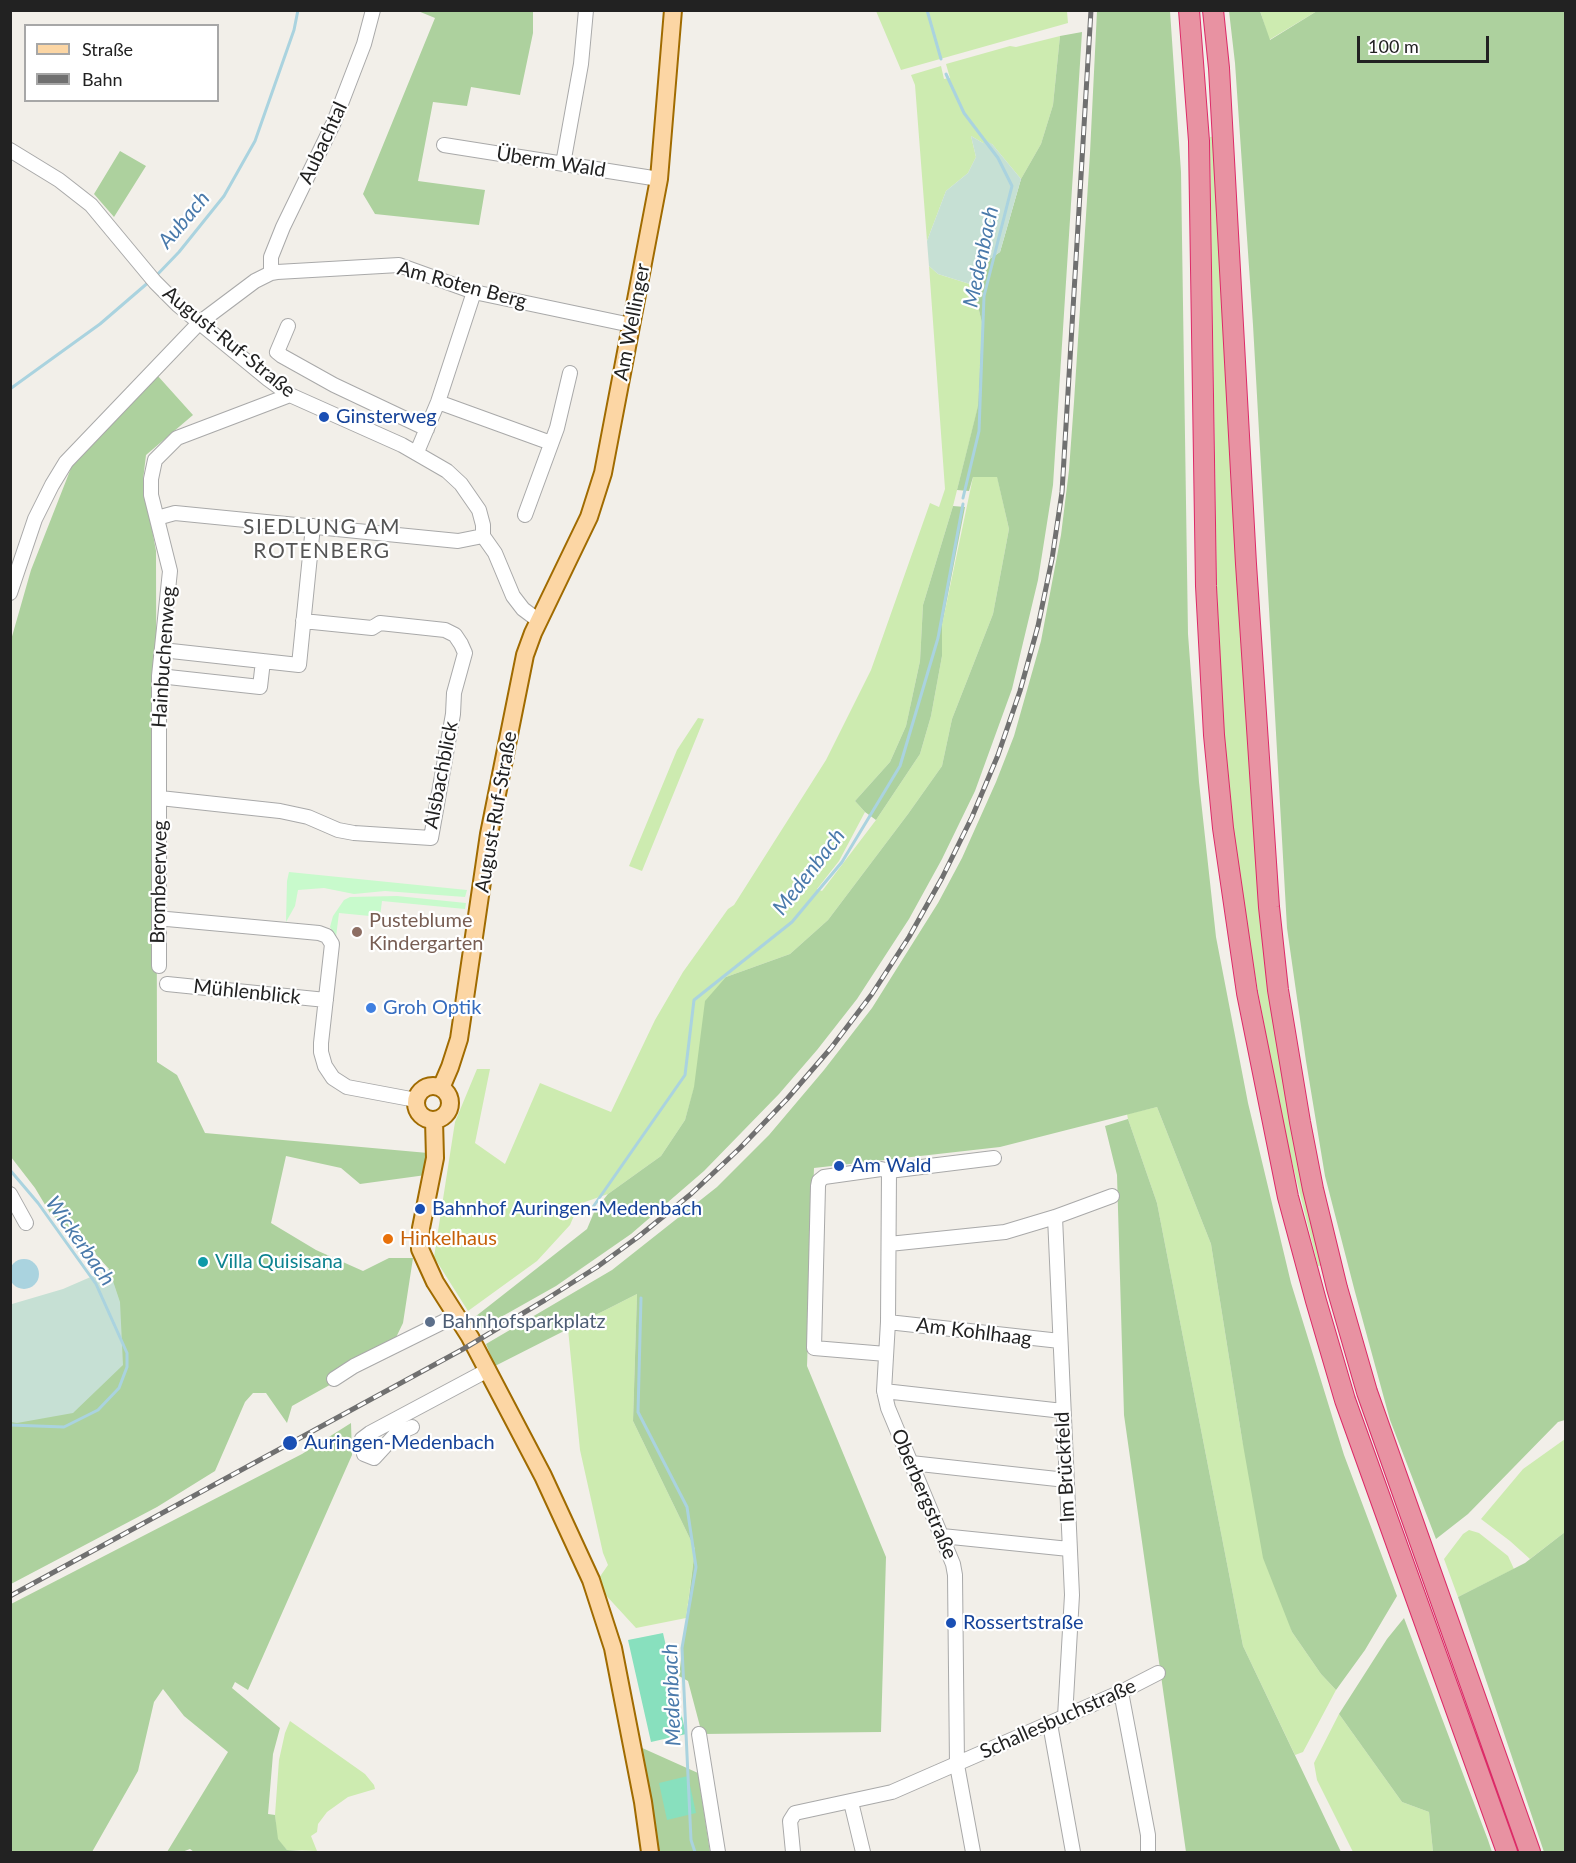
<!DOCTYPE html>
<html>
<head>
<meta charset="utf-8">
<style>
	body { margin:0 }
	#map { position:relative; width:1576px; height:1863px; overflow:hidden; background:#f2efe9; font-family:Lato,sans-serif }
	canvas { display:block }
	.frame { position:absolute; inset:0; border:12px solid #222; pointer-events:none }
	.legend { position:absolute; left:24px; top:24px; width:195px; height:78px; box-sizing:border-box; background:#fff; border:2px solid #a7a7a7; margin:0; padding:8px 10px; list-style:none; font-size:18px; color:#222 }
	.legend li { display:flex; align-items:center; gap:12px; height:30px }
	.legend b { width:30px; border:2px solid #a7a7a7 }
	.scale { position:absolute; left:1357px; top:36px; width:132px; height:27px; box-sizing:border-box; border:3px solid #222; border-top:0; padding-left:8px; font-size:18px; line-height:21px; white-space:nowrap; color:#222; -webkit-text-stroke:4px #fff; paint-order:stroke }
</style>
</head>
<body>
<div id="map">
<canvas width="1576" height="1863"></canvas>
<div class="frame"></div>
<ul class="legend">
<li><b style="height:8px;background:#fcd6a4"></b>Straße</li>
<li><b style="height:8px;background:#707070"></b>Bahn</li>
</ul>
<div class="scale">100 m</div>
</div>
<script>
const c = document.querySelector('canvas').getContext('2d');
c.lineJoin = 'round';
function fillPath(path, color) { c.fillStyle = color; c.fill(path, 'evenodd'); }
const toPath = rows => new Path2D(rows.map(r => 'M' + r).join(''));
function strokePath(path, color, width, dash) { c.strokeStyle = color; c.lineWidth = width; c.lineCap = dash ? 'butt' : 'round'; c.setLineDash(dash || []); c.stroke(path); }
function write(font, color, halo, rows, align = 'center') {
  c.font = font + ' Lato,sans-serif'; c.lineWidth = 4.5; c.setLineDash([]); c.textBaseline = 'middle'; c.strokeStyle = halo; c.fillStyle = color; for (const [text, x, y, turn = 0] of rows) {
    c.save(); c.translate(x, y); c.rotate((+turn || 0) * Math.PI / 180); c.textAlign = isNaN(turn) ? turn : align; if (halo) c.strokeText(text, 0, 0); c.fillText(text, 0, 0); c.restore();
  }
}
fillPath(toPath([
	[1260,10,1317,11,1269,40],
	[876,11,1067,11,1068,23,901,70],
	[1060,36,1053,105,1041,144,1021,179,992,144,983,143,971,136,976,157,968,173,946,191,927,241,915,85,911,75,941,66,944,79,950,78,946,64,1010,46,1016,47],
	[1216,136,1254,823,1325,1265,1318,1266,1283,1126,1259,997,1243,907,1233,828,1224,734,1217,589,1210,137],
	[929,266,938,274,973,285,982,323,978,407,953,506,923,605,920,661,906,726,890,762,855,801,865,812,839,861,817,889,822,891,876,820,920,754,931,716,942,656,942,625,973,477,997,476,1009,529,993,614,952,719,942,766,908,814,828,920,790,954,726,977,685,1120,661,1156,608,1194,579,1204,570,1225,537,1261,468,1311,434,1257,455,1122,477,1069,490,1069,475,1143,505,1164,540,1083,611,1112,655,1020,683,972,728,909,734,905,826,760,871,670,930,503,939,507,945,489],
	[698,718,704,719,642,871,629,866,677,750],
	[1157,1107,1211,1244,1242,1439,1292,1632,1321,1674,1336,1690,1303,1752,1295,1755,1243,1646,1157,1203,1128,1119,1127,1114],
	[637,1294,633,1421,695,1549,686,1618,636,1628,602,1591,599,1578,608,1565,603,1553,580,1450,568,1329],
	[1565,1439,1565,1532,1530,1559,1510,1541,1481,1519,1523,1469],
	[1469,1530,1479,1533,1508,1556,1514,1569,1458,1597,1444,1559,1463,1534],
	[1339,1714,1402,1802,1429,1812,1433,1852,1353,1852,1317,1780,1314,1763],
	[290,1721,365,1774,374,1785,375,1789,348,1797,327,1812,318,1824,317,1832,311,1836,317,1851,287,1850,277,1839,275,1815,279,1760,285,1733]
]), '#cdebb0');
fillPath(toPath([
	[418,11,533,11,533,33,520,95,471,87,467,106,433,102,418,181,485,190,479,225,375,214,363,194,435,18],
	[1097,11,1170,11,1181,172,1188,634,1199,782,1216,937,1248,1103,1291,1283,1344,1455,1397,1596,1365,1650,1336,1690,1321,1674,1292,1632,1263,1558,1242,1439,1211,1244,1157,1107,1000,1147,814,1168,807,1366,886,1557,881,1732,702,1734,688,1681,679,1676,695,1549,633,1421,637,1294,495,1366,486,1344,612,1270,717,1187,769,1135,824,1070,872,1008,938,903,962,858,996,782,1014,736,1041,641,1061,535,1069,470,1074,402,1090,153],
	[1229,11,1260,11,1270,40,1317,11,1565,11,1565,1420,1558,1422,1468,1514,1436,1539,1390,1420,1355,1292,1325,1176,1306,1061,1287,928,1253,325,1235,63],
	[1082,32,1053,485,1038,580,1012,689,975,791,942,859,909,919,857,999,817,1050,779,1094,704,1171,631,1234,556,1286,478,1330,471,1320,587,1229,595,1210,608,1194,661,1156,685,1120,694,1087,705,1001,726,977,790,954,828,920,908,814,942,766,952,719,993,614,1009,529,997,477,973,477,969,491,957,490,978,406,982,323,973,285,981,265,1000,252,1021,179,1041,144,1053,105,1060,36],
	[120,151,146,166,114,217,94,194],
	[157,375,193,415,146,455,143,480,156,551,157,1062,177,1075,205,1133,428,1153,426,1175,360,1184,341,1168,286,1156,271,1223,316,1250,363,1271,389,1258,413,1258,403,1323,389,1352,292,1406,287,1423,266,1393,253,1393,245,1402,215,1471,157,1507,11,1584,11,1422,17,1422,109,1269,89,1247,50,1213,35,1188,11,1157,11,640,31,570,73,463],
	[953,506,965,507,942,625,942,656,931,716,920,754,876,820,865,812,855,801,890,762,906,726,920,661,923,605],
	[1128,1119,1157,1203,1243,1646,1341,1852,1186,1852,1124,1415,1117,1175,1105,1126],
	[351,1423,352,1455,248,1690,235,1682,232,1688,280,1728,273,1754,268,1814,275,1815,278,1839,287,1850,317,1852,194,1852,190,1849,182,1852,167,1852,228,1752,184,1716,163,1689,154,1702,138,1771,92,1852,11,1852,11,1604,302,1454],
	[1565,1532,1565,1852,1544,1852,1458,1597,1525,1563],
	[1404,1618,1488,1840,1492,1852,1433,1852,1429,1812,1402,1802,1339,1714,1387,1639],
	[640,1747,698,1773,710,1852,656,1852]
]), '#add19e');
fillPath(toPath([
	[971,136,983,143,987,141,992,144,1021,179,1000,252,981,265,973,285,938,274,929,266,927,241,946,191,968,173,976,157],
	[109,1269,120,1302,123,1365,73,1413,17,1423,11,1422,11,1302,12,1304,63,1289]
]), '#c6e0d4');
fillPath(toPath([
	[289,872,467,890,465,897,385,891,354,894,324,888,298,890,295,906,286,922,287,881],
	[397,896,466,903,465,909,382,901,380,917,339,913,336,937,330,927,333,916,344,900,350,897]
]), '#c8facc');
fillPath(toPath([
	[663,1633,686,1734,651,1742,628,1640],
	[688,1776,696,1813,667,1820,659,1783]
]), '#88e0be');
fillPath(toPath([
	'9 1274a15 15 0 1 1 30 0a15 15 0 1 1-30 0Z'
]), '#aad3df');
strokePath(toPath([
	[927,10,941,59],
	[946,74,964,113,998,158,1012,186,984,296,979,431,963,498],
	[155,277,179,252,224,196,255,141,294,30,298,10],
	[10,389,100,324,150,281],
	[10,1170,38,1203,96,1284,127,1353,127,1367,119,1388,98,1410,64,1427,10,1425],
	[593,1207,685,1075,694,1000,792,922,842,862,900,766,938,638,963,504],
	[641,1298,638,1412,687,1507,696,1567,682,1648,691,1840,695,1852]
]), '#aad3df', 3);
const minor = toPath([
	[444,145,659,179],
	[10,150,59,180,91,205,155,282,178,305,268,379,290,395,402,445,447,471,461,484,479,510,483,525,483,536,495,553,513,596,523,609,539,621],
	[563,164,581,64,586,10],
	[271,273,271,257,283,227,334,122,364,44,373,10],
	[288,326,277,352,282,356,334,385,427,429],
	[438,402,551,443],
	[417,452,438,402,474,292],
	[525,515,557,428,570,373],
	[157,518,175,513,458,541,483,536],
	[10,593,35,519,52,485,66,462,199,323,255,281,271,273,277,272,399,265,474,292,631,325],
	[162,650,299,665,313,526],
	[159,676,260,687,263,661],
	[160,798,280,811,308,817,338,830,354,833,431,838,453,714,454,693,465,653,461,644,455,635,445,630,380,623,372,628,303,621],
	[167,919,319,933,327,936,332,944,321,1043,321,1052,325,1066,333,1078,347,1087,416,1100],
	[159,966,159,676,170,571,151,495,151,479,155,460,177,438,290,395],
	[167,984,326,1000],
	[889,1171,888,1322,884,1391,888,1408,953,1564,955,1575,957,1765,973,1852],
	[10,1194,26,1223],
	[1055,1217,1072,1595,1065,1717],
	[889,1244,1005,1232,1055,1217,1112,1196],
	[888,1322,1060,1341],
	[886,1354,814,1348,818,1186,819,1181,824,1177,881,1169,889,1171,994,1158],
	[334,1379,354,1366,457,1315],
	[884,1391,1063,1411],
	[412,1427,396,1434,374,1458,364,1454,362,1439,370,1433,488,1370],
	[911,1463,1066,1480],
	[942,1536,1069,1549],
	[1121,1692,1148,1835,1148,1852],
	[1050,1724,1073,1852],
	[699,1734,718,1852],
	[851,1802,863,1852],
	[793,1852,790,1821,795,1813,892,1792,1121,1692,1158,1673]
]);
const major = toPath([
	'416 1103a17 17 0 1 1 34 0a17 17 0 1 1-34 0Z',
	[441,1088,450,1067,459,1039,489,834,525,655,533,633,589,517,603,473,659,179,673,10],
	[434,1120,435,1158,421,1228,420,1249,435,1282,470,1337,543,1476,591,1580,613,1648,643,1802,650,1852]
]);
const highway = toPath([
	[1189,10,1199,141,1206,586,1214,735,1223,828,1247,993,1288,1197,1316,1301,1345,1400,1507,1852],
	[1213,10,1219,68,1246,564,1269,907,1278,990,1300,1122,1313,1189,1337,1288,1367,1392,1530,1852]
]);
strokePath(minor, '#a9a9a9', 16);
strokePath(major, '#a06b00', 20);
strokePath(highway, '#dc2a67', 22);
strokePath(minor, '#fff', 14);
strokePath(major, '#fcd6a4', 16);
strokePath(highway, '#e892a2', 20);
const rail = toPath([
	[10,1596,465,1348,545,1300,597,1267,638,1237,691,1194,740,1148,787,1099,831,1048,872,994,909,937,942,878,972,817,998,755,1020,691,1038,626,1052,559,1062,492,1091,10]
]);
strokePath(rail, '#707070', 5);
strokePath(rail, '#fff', 3, [9]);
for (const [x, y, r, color] of [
	[324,417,6,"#1a4fb4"],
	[357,932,6,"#8d6e63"],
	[371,1008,6,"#3f7fe0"],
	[839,1166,6,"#1a4fb4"],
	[420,1209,6,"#1a4fb4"],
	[388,1239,6,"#e8710a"],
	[203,1262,6,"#0f9aa8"],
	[430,1322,6,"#5c6f8a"],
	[290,1443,8,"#1a4fb4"],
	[951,1623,6,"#1a4fb4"]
]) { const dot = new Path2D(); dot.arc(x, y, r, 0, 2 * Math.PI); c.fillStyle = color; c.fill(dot); strokePath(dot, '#fff', 2); }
write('20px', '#222', '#fff', [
	["Aubachtal",323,143,-65],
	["Überm Wald",551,162,9],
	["Am Roten Berg",462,285,15],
	["Am Wellinger",632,322,-79],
	["August-Ruf-Straße",229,342,39],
	["Hainbuchenweg",164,657,-86],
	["Alsbachblick",441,775,-79],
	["August-Ruf-Straße",496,812,-80],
	["Brombeerweg",159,882,-89],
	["Mühlenblick",247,992,6],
	["Am Kohlhaag",974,1332,7],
	["Im Brückfeld",1065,1467,-93],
	["Oberbergstraße",924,1494,67],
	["Schallesbuchstraße",1058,1719,-24]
]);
write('20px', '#164399', '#fff', [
	["Ginsterweg",336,417],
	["Am Wald",851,1166],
	["Bahnhof Auringen-Medenbach",432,1209],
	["Auringen-Medenbach",304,1443],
	["Rossertstraße",963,1623]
], 'left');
write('20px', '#785e54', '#fff', [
	["Pusteblume",369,921],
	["Kindergarten",369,944]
], 'left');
write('20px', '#366cbe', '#fff', [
	["Groh Optik",383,1008]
], 'left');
write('20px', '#c56008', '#fff', [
	["Hinkelhaus",400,1239]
], 'left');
write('20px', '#0d838f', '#fff', [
	["Villa Quisisana",215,1262]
], 'left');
write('20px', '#4e5e75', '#fff', [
	["Bahnhofsparkplatz",442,1322]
], 'left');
write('italic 21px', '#4a7aab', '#fff', [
	["Aubach",184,220,-50],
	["Medenbach",981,257,-78],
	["Medenbach",809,872,-52],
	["Wickerbach",80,1241,55],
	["Medenbach",672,1695,-92]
]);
c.letterSpacing = '1.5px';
write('21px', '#555', '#fff', [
	["SIEDLUNG AM",322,527],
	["ROTENBERG",322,551]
]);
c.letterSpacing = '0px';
</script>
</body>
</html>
